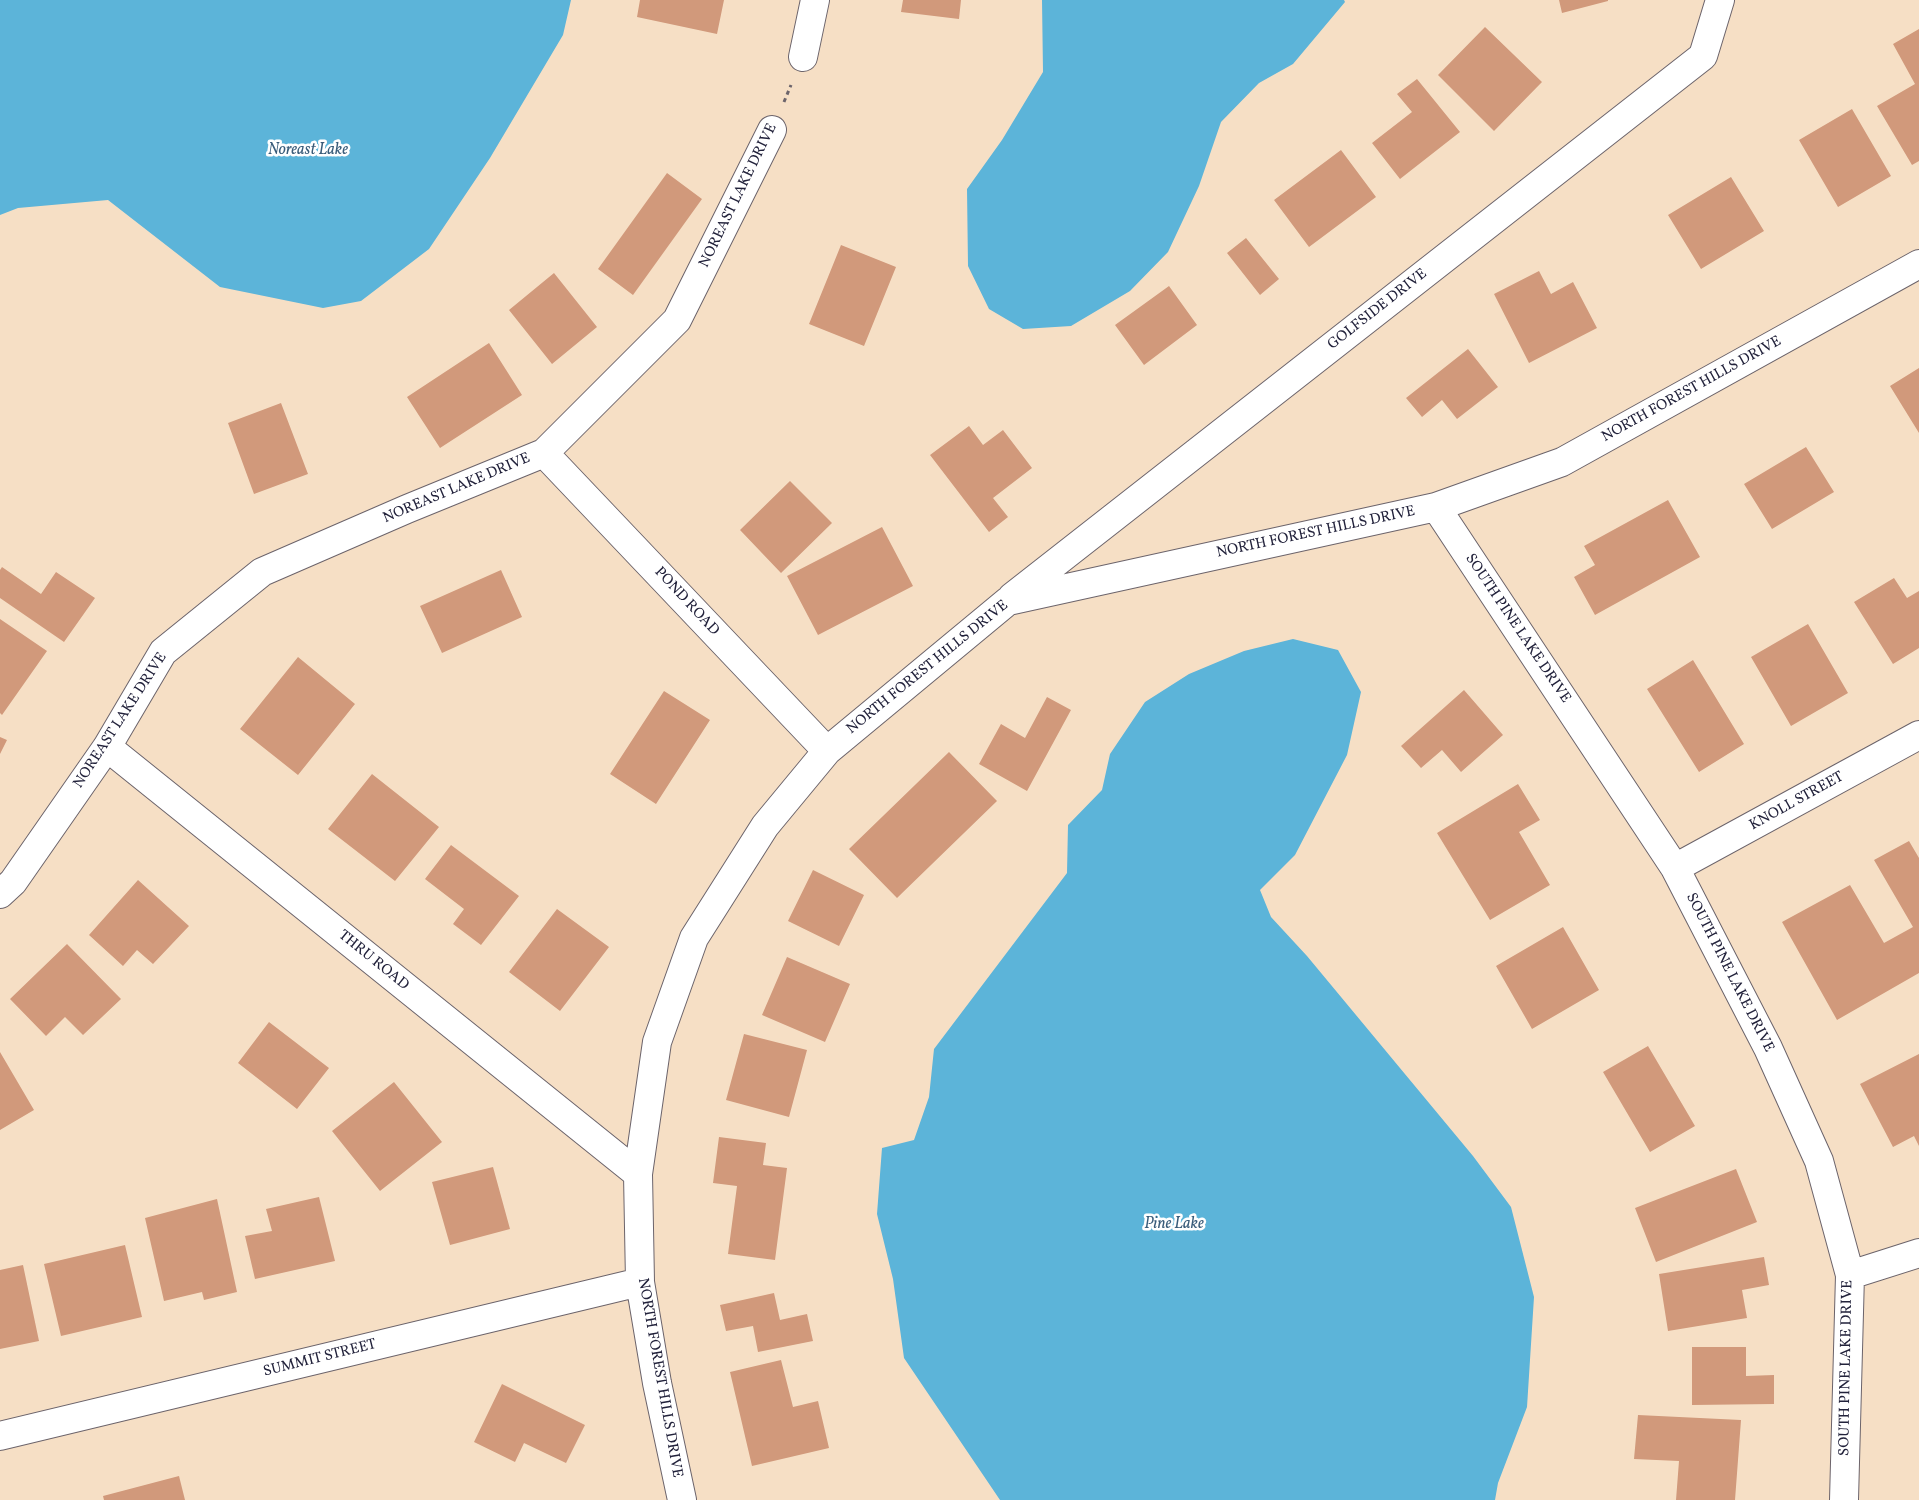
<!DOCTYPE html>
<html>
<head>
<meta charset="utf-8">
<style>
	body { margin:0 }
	canvas { display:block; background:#f6dfc5 }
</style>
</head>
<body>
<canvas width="1919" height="1500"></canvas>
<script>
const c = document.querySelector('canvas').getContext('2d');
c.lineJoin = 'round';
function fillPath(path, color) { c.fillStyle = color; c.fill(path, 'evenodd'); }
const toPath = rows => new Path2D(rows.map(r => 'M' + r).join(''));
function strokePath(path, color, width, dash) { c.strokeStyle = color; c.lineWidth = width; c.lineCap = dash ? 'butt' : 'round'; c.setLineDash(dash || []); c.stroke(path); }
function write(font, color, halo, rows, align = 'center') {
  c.font = font + ' Vollkorn,serif'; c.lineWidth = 5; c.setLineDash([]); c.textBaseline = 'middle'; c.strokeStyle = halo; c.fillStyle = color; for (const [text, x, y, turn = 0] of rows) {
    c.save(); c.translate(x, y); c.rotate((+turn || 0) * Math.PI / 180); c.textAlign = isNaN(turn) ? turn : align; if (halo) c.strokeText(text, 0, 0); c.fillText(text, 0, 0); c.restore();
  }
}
fillPath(toPath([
	[0,0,571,0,563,35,490,158,429,249,361,301,323,308,220,287,108,200,18,208,0,215],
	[1042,0,1344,0,1345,2,1293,64,1259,83,1221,122,1199,186,1168,252,1130,291,1071,326,1023,329,989,309,968,266,967,189,1002,140,1043,72],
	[1293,639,1338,650,1361,692,1347,755,1295,855,1260,890,1271,917,1307,956,1473,1156,1511,1207,1534,1297,1527,1407,1498,1483,1495,1500,1000,1500,904,1358,893,1279,877,1214,882,1148,914,1140,929,1097,934,1049,1067,873,1068,825,1102,790,1110,754,1145,702,1189,674,1244,651]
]), '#5cb4d9');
fillPath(toPath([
	[640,0,724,0,717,34,637,17],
	[903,0,961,0,959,19,901,12],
	[1559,0,1608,0,1608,1,1562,13],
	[1485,27,1542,82,1494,131,1438,75],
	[1919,29,1919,161,1912,165,1877,106,1915,84,1893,44],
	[1417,79,1460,132,1400,179,1372,143,1412,112,1397,94],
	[1852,109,1891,176,1838,207,1799,140],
	[1341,150,1376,197,1309,247,1274,200],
	[667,173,702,199,633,295,598,269],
	[1731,177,1764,231,1701,269,1668,215],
	[1246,238,1279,279,1260,295,1227,253],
	[841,245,896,267,864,346,809,324],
	[1539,271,1551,294,1573,282,1597,328,1529,363,1494,294],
	[554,273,597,327,552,364,509,310],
	[1169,286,1197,325,1144,365,1115,325],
	[489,343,522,395,440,448,407,397],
	[1468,349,1498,387,1457,419,1442,400,1422,417,1406,398],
	[1919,368,1919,433,1890,386],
	[281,403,308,474,254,494,228,423],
	[969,426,983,445,1003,430,1032,468,993,498,1008,517,989,532,930,455],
	[1806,447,1834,492,1772,529,1744,484],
	[790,481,832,523,781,573,740,530],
	[1668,500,1700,557,1595,615,1574,577,1595,565,1584,546],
	[882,527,913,586,818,635,787,576],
	[2,567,41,594,56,572,95,598,64,642,0,598,0,570],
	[501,570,522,617,442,653,420,606],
	[1894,578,1907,598,1919,591,1919,648,1893,664,1854,602],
	[0,619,47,651,2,715,0,713],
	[1808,624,1848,693,1791,726,1751,657],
	[298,657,355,704,298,775,240,729],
	[1693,660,1744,744,1699,772,1647,689],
	[1464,690,1503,735,1461,772,1442,750,1421,768,1401,746],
	[664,691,710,720,656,804,610,774],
	[1047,697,1071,710,1027,791,979,764,1001,724,1025,738],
	[0,737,7,740,0,754],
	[949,752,997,801,897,898,849,849],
	[372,774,439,827,395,881,328,829],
	[1518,784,1540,820,1519,832,1550,885,1490,920,1437,833],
	[1909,841,1919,858,1919,973,1837,1020,1782,922,1850,885,1884,943,1913,927,1874,860],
	[451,845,519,896,481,945,453,924,464,909,425,879],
	[813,870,864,895,839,946,788,921],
	[138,880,189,926,153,964,137,950,123,966,89,935],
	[557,909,609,947,560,1011,509,972],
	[1563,927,1599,990,1532,1029,1496,966],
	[67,944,121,999,83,1035,65,1017,46,1036,10,999],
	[787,957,850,984,825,1042,762,1015],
	[269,1022,329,1068,297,1109,238,1063],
	[744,1034,807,1050,789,1117,726,1100],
	[1648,1046,1695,1126,1650,1152,1603,1072],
	[0,1052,34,1110,0,1130],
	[1919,1054,1919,1146,1914,1136,1893,1147,1860,1084],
	[394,1082,442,1142,380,1191,332,1131],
	[719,1137,766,1143,763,1165,787,1168,775,1260,728,1254,737,1186,713,1183],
	[493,1167,510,1229,450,1245,432,1182],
	[1736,1169,1757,1222,1656,1262,1635,1208],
	[319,1197,335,1261,255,1279,245,1236,272,1231,266,1209],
	[217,1199,237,1292,204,1300,202,1292,164,1301,145,1218],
	[125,1245,142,1317,61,1336,44,1264],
	[1764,1257,1769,1285,1742,1290,1747,1318,1668,1331,1659,1274],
	[23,1265,39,1341,0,1349,0,1270],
	[774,1293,780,1320,807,1314,813,1341,758,1352,753,1326,726,1331,720,1305],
	[1692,1347,1746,1347,1746,1376,1774,1375,1774,1404,1692,1405],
	[781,1360,793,1407,818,1401,829,1448,752,1466,730,1372],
	[502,1384,585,1425,566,1463,524,1443,515,1462,474,1442],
	[1638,1415,1741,1420,1735,1500,1676,1500,1679,1461,1634,1459],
	[179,1476,185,1500,104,1500,103,1496]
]), '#d1997b');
const minor = toPath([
	[803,57,815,0],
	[544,453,827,751],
	[1436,507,1675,868,1768,1048,1819,1161,1850,1275,1844,1500],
	[1012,597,1703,56,1720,0],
	[107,747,638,1174],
	[1675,868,1919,735],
	[0,894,13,882,107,747,163,652,262,572,407,509,544,453,677,320,772,130],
	[1850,1275,1919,1253],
	[0,1436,640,1282],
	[682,1500,657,1383,640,1282,638,1174,657,1042,694,938,765,826,827,751,1008,601,1436,507,1562,462,1919,264]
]);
strokePath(minor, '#6c646b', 30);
strokePath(toPath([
	[784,102,791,85]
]), '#6c646b', 3, [4, 4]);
strokePath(minor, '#fff', 28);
write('15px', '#22223b', '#fff', [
	["NOREAST LAKE DRIVE",739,196,-64],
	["GOLFSIDE DRIVE",1378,310,-38],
	["NORTH FOREST HILLS DRIVE",1692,390,-29],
	["NOREAST LAKE DRIVE",457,489,-23],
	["NORTH FOREST HILLS DRIVE",1316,533,-12],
	["POND ROAD",686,602,47],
	["SOUTH PINE LAKE DRIVE",1517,629,56],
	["NORTH FOREST HILLS DRIVE",928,668,-39],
	["NOREAST LAKE DRIVE",121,721,-57],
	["KNOLL STREET",1797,802,-29],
	["THRU ROAD",373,961,39],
	["SOUTH PINE LAKE DRIVE",1729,973,63],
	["SUMMIT STREET",320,1359,-14],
	["SOUTH PINE LAKE DRIVE",1847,1368,-89],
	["NORTH FOREST HILLS DRIVE",659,1378,80]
]);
write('italic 16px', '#395c7a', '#fff', [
	["Noreast Lake",308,151],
	["Pine Lake",1174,1225]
]);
</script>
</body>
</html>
